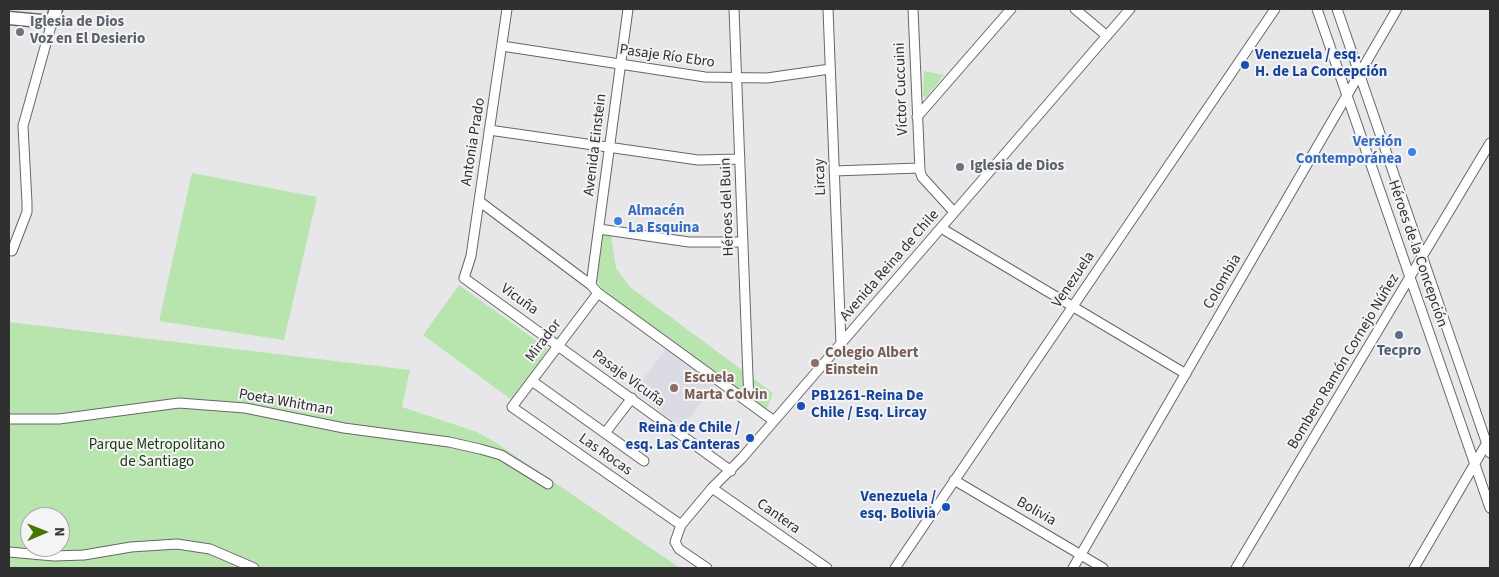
<!DOCTYPE html>
<html>
<head>
<meta charset="utf-8">
<style>
	body { margin:0 }
	#map { position:relative; width:1499px; height:577px; overflow:hidden; background:#e7e7e9; font-family:"Source Sans 3",sans-serif }
	canvas { display:block }
	.frame { position:absolute; inset:0; border:10px solid #303031; pointer-events:none }
	.north { position:absolute; left:20px; top:507px; width:50px; height:50px; box-sizing:border-box; background:#f4f4f6; border:1px solid #a6a6a7; border-radius:50%; rotate:89deg; font-size:14px; font-weight:700; line-height:20px; text-align:center; color:#303031 }
	.north::after { content:''; display:block; margin:auto; width:18px; height:22px; background:#470; clip-path:polygon(50% 0,100% 100%,50% 72%,0 100%) }
</style>
</head>
<body>
<div id="map">
<canvas width="1499" height="577"></canvas>
<div class="frame"></div>
<div class="north">N</div>
</div>
<script>
const c = document.querySelector('canvas').getContext('2d');
c.lineJoin = 'round';
function fillPath(path, color) { c.fillStyle = color; c.fill(path, 'evenodd'); }
const toPath = rows => new Path2D(rows.map(r => 'M' + r).join(''));
function strokePath(path, color, width, dash) { c.strokeStyle = color; c.lineWidth = width; c.lineCap = dash ? 'butt' : 'round'; c.setLineDash(dash || []); c.stroke(path); }
function write(font, color, halo, rows, align = 'center') {
  c.font = font + ' "Source Sans 3",sans-serif'; c.lineWidth = 4; c.setLineDash([]); c.textBaseline = 'middle'; c.strokeStyle = halo; c.fillStyle = color; for (const [text, x, y, turn = 0] of rows) {
    c.save(); c.translate(x, y); c.rotate((+turn || 0) * Math.PI / 180); c.textAlign = isNaN(turn) ? turn : align; if (halo) c.strokeText(text, 0, 0); c.fillText(text, 0, 0); c.restore();
  }
}
fillPath(toPath([
	[667,348,715,385,682,428,634,391]
]), '#dbdbe4');
fillPath(toPath([
	[924,71,944,75,926,97,923,96],
	[192,173,317,197,284,340,159,321],
	[603,234,611,235,616,268,630,287,773,393,765,413,601,288,597,280],
	[459,285,548,349,512,400,423,335],
	[9,322,410,370,402,407,477,432,495,442,680,568,9,568],
	[30,517,60,517,60,547,30,547]
]), '#b8e4ae');
const street = toPath([
	[507,9,471,256,464,278,731,471],
	[734,9,749,403],
	[828,9,841,343],
	[913,9,920,171,922,177,954,212],
	[1075,9,1107,36],
	[1317,9,1490,508],
	[1337,9,1490,453],
	[502,46,705,77,767,78,830,69],
	[917,117,1011,9],
	[489,130,698,160,740,159],
	[834,171,919,168],
	[479,201,591,285,598,293,774,421],
	[941,228,1186,374],
	[599,229,689,242,743,242],
	[12,251,27,212,27,203,23,126,52,22],
	[591,285,628,9],
	[598,293,512,407,681,525],
	[532,381,644,461],
	[9,419,59,419,179,403,245,408,344,428,449,442,480,449,501,455,548,484],
	[605,433,632,398],
	[954,480,1103,568],
	[712,488,827,568],
	[9,552,54,556,84,555,131,547,177,544,210,549,254,568],
	[707,568,679,549,675,542,681,525,712,488,742,458,1130,9],
	[895,568,1275,9],
	[1073,568,1397,9],
	[1236,568,1490,143],
	[1414,568,1488,441]
]);
const secondary = toPath([
	[9,18,52,22,56,9]
]);
strokePath(street, '#676769', 11);
strokePath(secondary, '#676769', 15);
strokePath(street, '#fff', 9);
strokePath(secondary, '#fff', 12);
for (const [x, y, r, color] of [
	[20,32,5,"#6b7280"],
	[1245,65,5,"#1a4fb4"],
	[1412,152,5,"#3f7fe0"],
	[960,167,5,"#6b7280"],
	[618,221,5,"#3f7fe0"],
	[1399,335,5,"#5c6f8a"],
	[815,363,5,"#8d6e63"],
	[674,388,5,"#8d6e63"],
	[801,406,5,"#1a4fb4"],
	[750,438,5,"#1a4fb4"],
	[946,507,5,"#1a4fb4"]
]) { const dot = new Path2D(); dot.arc(x, y, r, 0, 2 * Math.PI); c.fillStyle = color; c.fill(dot); strokePath(dot, '#f4f4f6', 2); }
write('bold 15px', '#5b616d', '#f4f4f6', [
	["Iglesia de Dios",30,23],
	["Voz en El Desierio",30,40],
	["Iglesia de Dios",970,167]
], 'left');
write('bold 15px', '#164399', '#f4f4f6', [
	["Venezuela / esq.",1255,56],
	["H. de La Concepción",1255,73],
	["PB1261-Reina De",811,397],
	["Chile / Esq. Lircay",811,414],
	["Reina de Chile /",740,429,"right"],
	["esq. Las Canteras",740,446,"right"],
	["Venezuela /",936,498,"right"],
	["esq. Bolivia",936,515,"right"]
], 'left');
write('15px', '#303031', '#f4f4f6', [
	["Pasaje Río Ebro",667,57,8],
	["Víctor Cuccuini",902,89,-92],
	["Antonia Prado",474,142,-81],
	["Avenida Einstein",596,145,-83],
	["Lircay",821,177,-92],
	["Héroes del Buin",728,207,-92],
	["Héroes de la Concepción",1417,254,71],
	["Avenida Reina de Chile",890,266,-49],
	["Venezuela",1074,280,-56],
	["Colombia",1223,282,-60],
	["Vicuña",519,300,36],
	["Mirador",544,341,-53],
	["Bombero Ramón Cornejo Núñez",1344,362,-59],
	["Pasaje Vicuña",628,379,36],
	["Poeta Whitman",286,403,10],
	["Las Rocas",605,455,35],
	["Bolivia",1036,512,30],
	["Cantera",778,517,35]
]);
write('bold 15px', '#366cbe', '#f4f4f6', [
	["Versión",1402,143],
	["Contemporánea",1402,160],
	["Almacén",628,212,"left"],
	["La Esquina",628,229,"left"]
], 'right');
write('bold 15px', '#4e5e75', '#f4f4f6', [
	["Tecpro",1399,352]
]);
write('bold 15px', '#785e54', '#f4f4f6', [
	["Colegio Albert",825,354],
	["Einstein",825,371],
	["Escuela",684,379],
	["Marta Colvin",684,396]
], 'left');
write('15px', '#16370d', '#f4f4f6', [
	["Parque Metropolitano",157,446],
	["de Santiago",157,463]
]);
</script>
</body>
</html>
